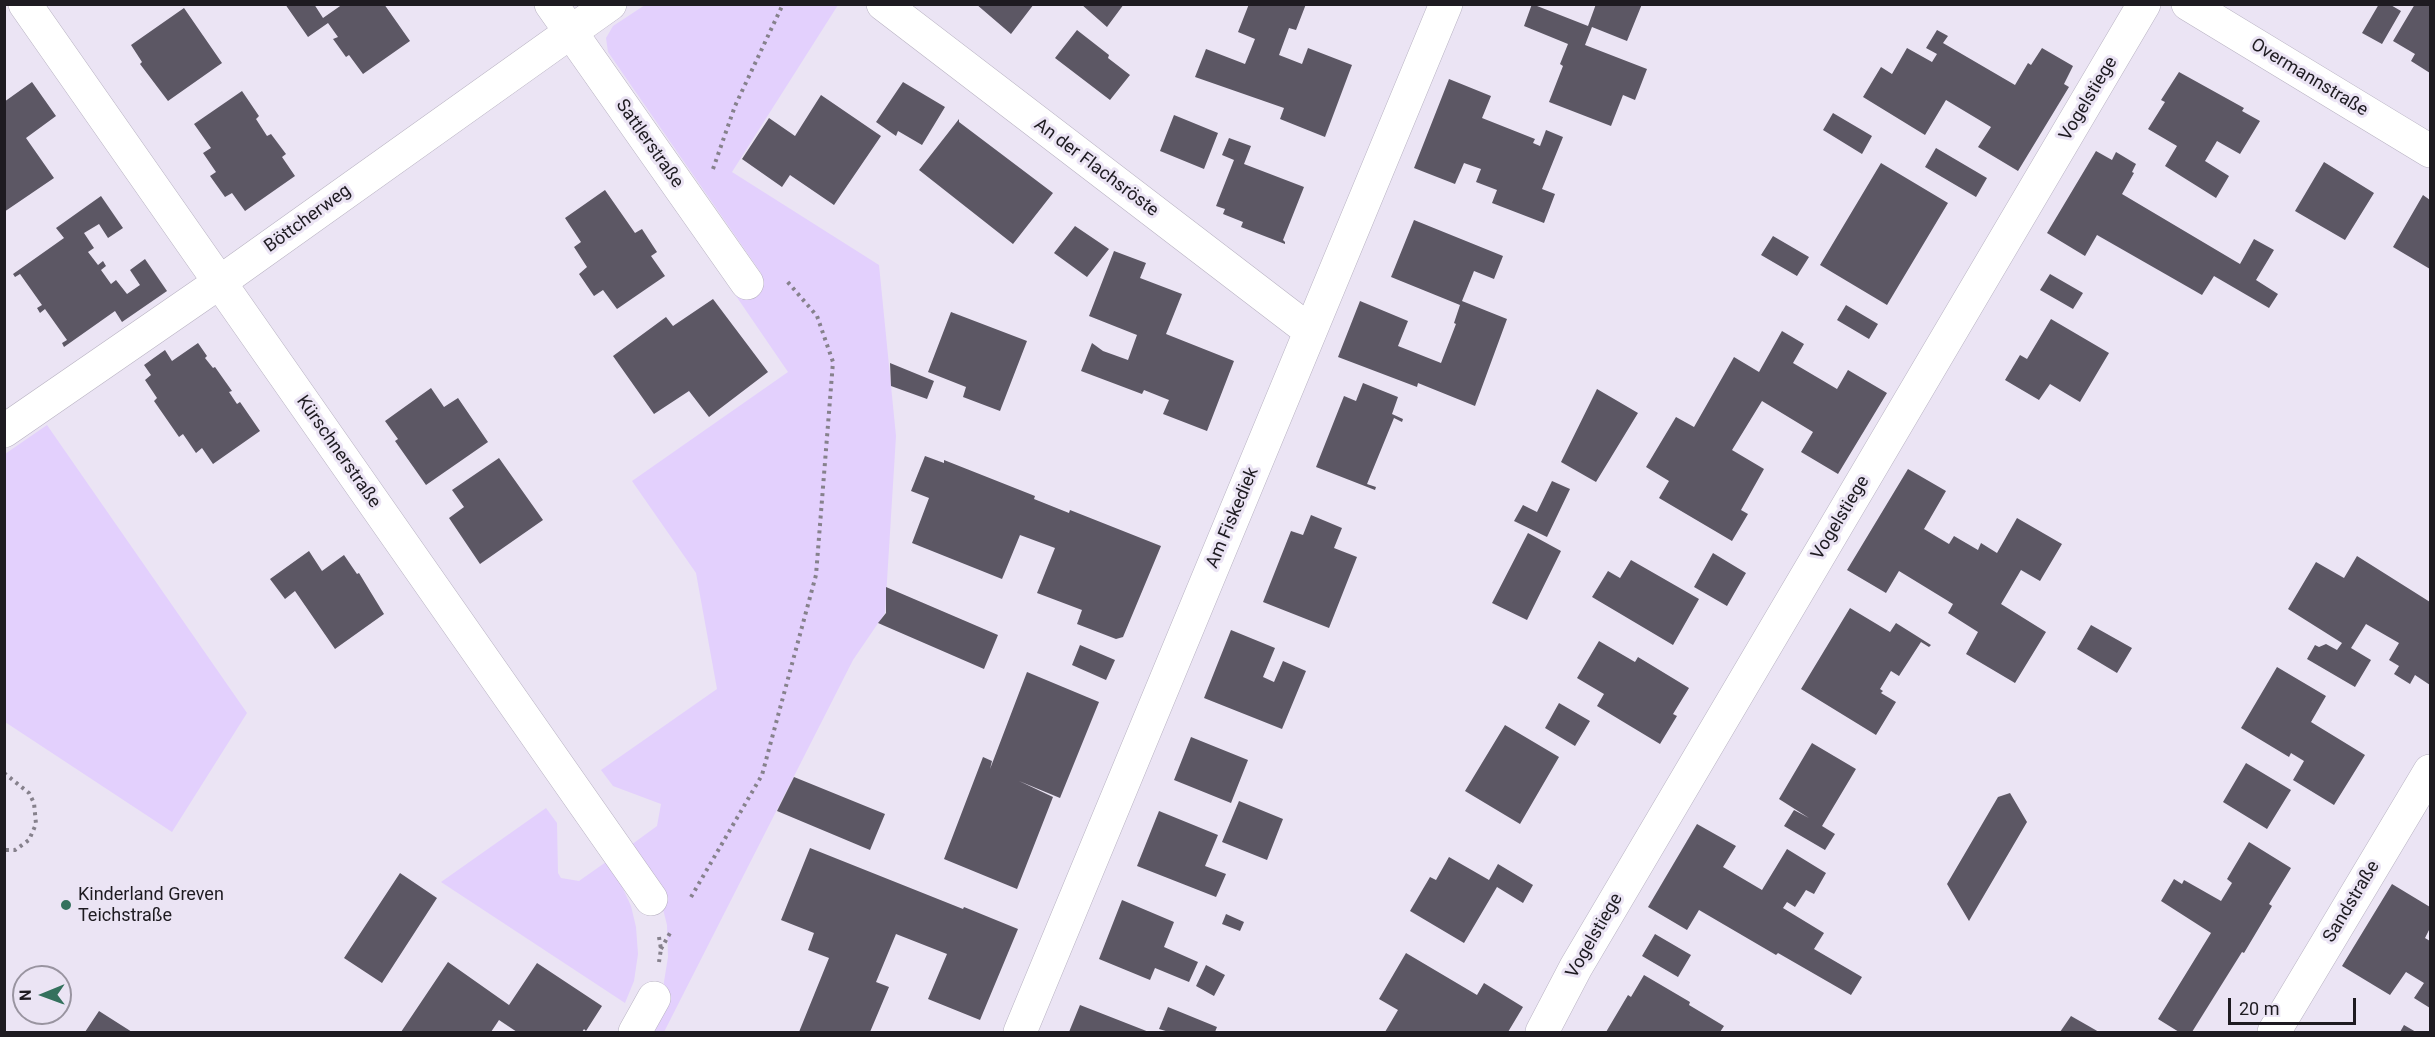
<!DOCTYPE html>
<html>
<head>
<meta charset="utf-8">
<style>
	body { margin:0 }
	#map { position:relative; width:2435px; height:1037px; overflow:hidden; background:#ebe4f4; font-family:Roboto,sans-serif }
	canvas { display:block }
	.frame { position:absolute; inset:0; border:6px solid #1e1b21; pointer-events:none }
	.north { position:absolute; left:12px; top:965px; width:60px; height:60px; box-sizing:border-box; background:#ebe4f4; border:2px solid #9994a0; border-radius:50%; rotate:269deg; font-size:16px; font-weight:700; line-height:24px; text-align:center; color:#1e1b21 }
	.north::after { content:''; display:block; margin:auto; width:21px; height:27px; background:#34715d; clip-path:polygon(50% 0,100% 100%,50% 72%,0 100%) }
	.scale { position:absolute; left:2228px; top:998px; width:128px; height:27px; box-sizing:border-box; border:3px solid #1e1b21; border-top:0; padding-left:8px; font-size:18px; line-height:21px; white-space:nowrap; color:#1e1b21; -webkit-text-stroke:4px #ebe4f4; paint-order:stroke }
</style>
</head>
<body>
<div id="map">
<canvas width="2435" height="1037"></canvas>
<div class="frame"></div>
<div class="north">N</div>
<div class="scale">20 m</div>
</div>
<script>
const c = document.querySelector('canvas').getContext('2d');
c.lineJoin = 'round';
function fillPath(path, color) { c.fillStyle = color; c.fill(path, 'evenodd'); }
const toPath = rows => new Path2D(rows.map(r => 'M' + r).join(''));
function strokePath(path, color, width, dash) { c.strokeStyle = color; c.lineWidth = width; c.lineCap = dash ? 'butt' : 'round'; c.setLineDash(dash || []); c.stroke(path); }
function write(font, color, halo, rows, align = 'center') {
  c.font = font + ' Roboto,sans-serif'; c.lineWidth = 6; c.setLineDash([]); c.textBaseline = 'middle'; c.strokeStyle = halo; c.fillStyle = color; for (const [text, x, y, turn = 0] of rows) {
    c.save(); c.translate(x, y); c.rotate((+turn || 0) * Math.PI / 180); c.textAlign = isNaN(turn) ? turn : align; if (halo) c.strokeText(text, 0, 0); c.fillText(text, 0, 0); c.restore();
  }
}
fillPath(toPath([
	[645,5,838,5,732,172,879,265,896,436,885,613,853,660,664,1032,650,1032,663,988,668,957,667,925,659,893,631,845,657,826,661,804,613,786,601,770,717,689,696,573,632,481,788,372,734,293,761,273,608,52,606,38,613,26],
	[47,425,247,713,172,832,5,722,5,454],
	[546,808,557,823,558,873,561,878,579,881,606,862,619,880,631,906,636,927,638,954,634,981,625,1003,441,882]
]), '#e3d0fd');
fillPath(toPath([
	[285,4,314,4,323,18,343,4,384,4,410,41,363,74,349,55,346,57,333,39,338,37,328,23,308,37],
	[976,4,1034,4,1011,34],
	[1081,4,1124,4,1107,27],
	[1249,4,1306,4,1296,30,1289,28,1279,55,1302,64,1308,48,1352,65,1325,137,1280,119,1284,108,1195,77,1206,49,1245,64,1255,39,1238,32],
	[1532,4,1588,26,1596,4,1642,4,1627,41,1592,27,1585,45,1647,69,1635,100,1623,95,1611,126,1549,102,1563,66,1560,64,1568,44,1524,26],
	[2379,4,2389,4,2401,11,2382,44,2362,33],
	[2415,4,2430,4,2430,73,2411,61,2415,54,2393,41],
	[184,8,222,63,168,101,140,64,142,62,131,45],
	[1077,30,1109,55,1108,58,1130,75,1110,100,1055,58],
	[1937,30,1948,36,1943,43,2015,85,2028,63,2031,65,2042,48,2073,66,2064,84,2069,87,2018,171,1978,147,1991,127,1946,100,1925,135,1863,97,1881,67,1892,74,1907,48,1932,62,1937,54,1926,48],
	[2179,72,2244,108,2242,111,2260,121,2240,154,2217,141,2205,161,2229,176,2216,198,2165,166,2177,146,2148,129,2165,102,2161,100],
	[1449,79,1491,96,1482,118,1535,139,1533,143,1540,146,1546,130,1563,137,1542,189,1555,194,1544,223,1492,203,1497,190,1476,182,1481,169,1464,163,1455,184,1414,168],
	[32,82,56,116,26,138,54,178,4,212,4,102],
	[903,82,945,107,922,145,898,131,896,136,876,122],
	[242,91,259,116,256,119,267,136,271,134,286,154,282,157,295,176,245,211,232,193,225,197,210,176,216,172,203,153,211,148,194,124],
	[821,95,881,136,834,205,790,175,782,187,742,159,769,118,795,136],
	[1833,113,1872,136,1862,154,1823,130],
	[1174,115,1218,133,1204,169,1160,151],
	[959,119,959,122,1053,193,1013,244,919,170],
	[1229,138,1251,146,1244,164,1304,187,1283,240,1285,242,1285,244,1241,227,1243,222,1223,214,1225,209,1216,206,1234,160,1222,155],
	[1936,148,1987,178,1976,197,1925,167],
	[2096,151,2112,160,2116,152,2136,164,2132,172,2134,173,2122,194,2240,264,2254,239,2274,250,2256,280,2278,294,2269,308,2214,276,2202,295,2097,235,2085,256,2047,233],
	[2324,162,2374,193,2345,240,2295,211],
	[1881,163,1948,203,1887,305,1820,265],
	[605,190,635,233,642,229,657,252,651,256,665,276,617,309,603,290,594,296,579,274,587,267,574,247,581,242,565,218],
	[2423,195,2430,200,2430,269,2393,247],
	[101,196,123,228,108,238,99,224,84,233,94,248,88,252,98,265,103,261,106,266,101,270,111,284,116,280,127,294,140,285,130,270,145,259,167,291,122,322,115,311,64,347,62,343,67,340,45,309,40,313,37,308,42,305,20,274,15,277,13,274,64,238,56,228],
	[1414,220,1503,256,1494,279,1474,271,1462,301,1507,319,1475,406,1418,383,1417,387,1338,357,1360,301,1408,321,1398,346,1441,363,1456,324,1454,323,1460,305,1391,277],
	[1075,226,1109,249,1087,277,1054,253],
	[1773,236,1809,257,1797,276,1761,255],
	[1114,251,1146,263,1140,278,1182,294,1166,334,1234,361,1207,431,1163,414,1169,400,1144,390,1142,394,1081,371,1092,343,1103,351,1128,360,1137,335,1089,316],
	[2050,274,2083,293,2073,309,2040,290],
	[713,299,768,372,709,417,689,391,654,414,613,356,666,317,673,326],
	[1846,305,1878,324,1869,339,1837,320],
	[951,312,1027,341,1000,411,963,397,966,387,928,372],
	[2051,319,2109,353,2080,402,2050,384,2039,400,2005,380,2020,355,2027,359],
	[1782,331,1804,344,1793,363,1837,389,1848,370,1887,393,1838,474,1801,452,1813,432,1762,401,1732,450,1764,469,1741,510,1748,514,1732,541,1659,498,1669,481,1646,467,1676,417,1694,427,1734,357,1759,372],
	[198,343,207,356,205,358,213,368,215,367,232,391,229,392,237,404,240,402,260,431,213,464,202,448,196,453,183,434,179,437,154,401,157,398,145,380,151,375,144,365,165,350,172,361],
	[890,363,934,381,927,399,891,386],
	[1363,383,1398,397,1392,414,1403,419,1402,422,1394,418,1367,484,1376,487,1375,490,1316,467,1344,396,1356,401],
	[431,388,444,407,458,398,488,442,426,485,395,441,398,439,385,421],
	[1597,389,1638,413,1596,482,1561,462],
	[925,456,944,463,944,460,1035,496,1034,499,1069,513,1070,510,1161,546,1123,637,1116,639,1077,624,1082,610,1037,593,1055,548,1020,535,1002,579,912,543,929,498,911,491],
	[499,458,543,520,480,564,449,518,464,507,452,490],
	[1908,469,1946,491,1924,529,1949,544,1954,536,1978,550,1981,543,1997,553,2017,518,2062,544,2040,581,2021,570,2001,604,2046,632,2015,683,1966,654,1978,632,1948,613,1953,604,1899,571,1886,593,1847,570],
	[1552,481,1570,489,1547,537,1514,521,1523,505,1537,512],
	[1311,515,1342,528,1334,548,1357,557,1329,628,1263,602,1291,531,1303,535],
	[1528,533,1561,551,1527,620,1492,603],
	[309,551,322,571,344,555,357,574,359,573,384,614,335,649,295,591,285,599,270,579],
	[1713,553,1746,573,1727,606,1694,587],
	[2357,556,2430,602,2430,685,2415,675,2410,684,2394,674,2399,666,2389,660,2399,643,2366,624,2351,648,2371,660,2355,687,2307,659,2315,645,2319,647,2326,644,2337,650,2342,643,2288,609,2316,562,2344,578],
	[1631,560,1699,599,1673,645,1592,597,1608,571,1620,578],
	[886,587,998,635,984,669,878,623,886,613],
	[1850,608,1890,632,1896,623,1931,645,1929,647,1921,642,1899,676,1891,671,1880,689,1883,691,1881,693,1896,702,1876,735,1801,689],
	[2091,625,2132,648,2117,673,2077,649],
	[1231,630,1275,648,1263,677,1274,682,1283,661,1306,671,1282,729,1204,698],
	[1599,641,1635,662,1638,657,1689,688,1673,714,1677,716,1660,744,1597,706,1604,694,1577,678],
	[1080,645,1115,660,1106,680,1072,665],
	[2277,667,2326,696,2311,722,2365,755,2334,805,2293,780,2304,761,2291,753,2289,757,2241,728],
	[1027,672,1099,702,1060,798,1019,781,1053,797,1017,889,944,859,983,757,992,761,990,769],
	[1559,703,1590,721,1575,746,1545,728],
	[1505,725,1559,757,1520,824,1465,791],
	[1191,737,1248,760,1231,803,1174,780],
	[1812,743,1856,769,1822,826,1835,834,1825,850,1784,826,1794,810,1809,818,1779,799],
	[2246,763,2291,790,2267,829,2223,802],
	[794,777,885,814,870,850,777,811],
	[2010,793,2027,822,1969,921,1947,884,1998,797],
	[1239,801,1283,819,1267,860,1222,842],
	[1159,811,1218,835,1205,866,1226,874,1216,897,1137,866],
	[1697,824,1736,846,1723,867,1762,890,1787,849,1826,873,1814,894,1806,890,1795,907,1787,902,1783,908,1824,933,1814,949,1862,977,1851,995,1778,953,1776,955,1699,910,1687,930,1648,907],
	[2249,842,2291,868,2269,904,2272,906,2244,953,2242,952,2192,1032,2179,1032,2158,1019,2211,933,2161,901,2174,879,2182,884,2184,880,2221,901,2232,883,2227,879],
	[810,848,963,909,964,907,1018,929,980,1020,928,999,947,954,896,934,876,982,889,987,870,1032,799,1032,829,958,808,950,814,933,781,920],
	[1449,857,1489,880,1498,864,1533,885,1523,903,1497,887,1464,943,1410,911,1430,877,1436,880],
	[400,873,437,898,382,983,344,958],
	[2392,884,2430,907,2430,928,2425,938,2430,941,2430,1008,2414,998,2424,983,2406,972,2390,995,2342,966],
	[1122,900,1174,922,1164,947,1198,962,1189,982,1155,968,1150,980,1099,959],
	[1226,914,1244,922,1240,931,1222,924],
	[1655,934,1691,955,1678,977,1642,956],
	[1406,953,1477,995,1484,983,1523,1007,1508,1032,1437,1032,1433,1031,1432,1032,1385,1032,1398,1010,1379,999],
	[448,962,509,1005,537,963,602,1006,586,1031,584,1029,582,1032,517,1032,499,1020,491,1032,401,1032],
	[1206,965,1225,975,1214,996,1196,986],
	[1644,975,1690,1002,1689,1005,1724,1026,1720,1032,1606,1032,1628,995,1631,997],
	[1080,1005,1149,1032,1069,1032],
	[1168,1007,1217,1027,1215,1032,1169,1032,1159,1029],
	[99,1011,132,1032,85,1032],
	[2071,1016,2099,1032,2060,1032],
	[2404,1025,2416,1032,2400,1032]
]), '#5c5764');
const minor = toPath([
	[25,4,651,899],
	[551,4,747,283],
	[883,4,1310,331],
	[2188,4,2430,151],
	[4,431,220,282,610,4],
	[635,1032,654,998],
	[1020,1032,1446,4],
	[1542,1032,1576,967,2144,4],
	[2274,1032,2430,771]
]);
strokePath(minor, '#b8b2c2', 34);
strokePath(toPath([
	[713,169,735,106,783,4],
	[4,773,29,793,34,803,36,824,29,840,15,850,4,850],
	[691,897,762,775,816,575,833,362,817,316,786,280],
	[659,937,661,949,659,962],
	[661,949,670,933]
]), '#86818c', 4, [3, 4.5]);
strokePath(minor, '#fff', 33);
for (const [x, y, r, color] of [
	[66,905,6,"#34715d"]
]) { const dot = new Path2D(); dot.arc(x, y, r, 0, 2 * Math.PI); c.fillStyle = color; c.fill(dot); strokePath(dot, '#ebe4f4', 2); }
write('18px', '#1e1b21', '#ebe4f4', [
	["Overmannstraße",2309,78,31],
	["Vogelstiege",2089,99,-59],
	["Sattlerstraße",649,144,55],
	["An der Flachsröste",1096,168,37],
	["Böttcherweg",308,219,-36],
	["Kürschnerstraße",338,452,55],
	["Am Fiskediek",1233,518,-67],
	["Vogelstiege",1841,518,-59],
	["Sandstraße",2352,902,-59],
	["Vogelstiege",1595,936,-60]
]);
write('18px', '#1e1b21', '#ebe4f4', [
	["Kinderland Greven",78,895],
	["Teichstraße",78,916]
], 'left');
</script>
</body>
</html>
